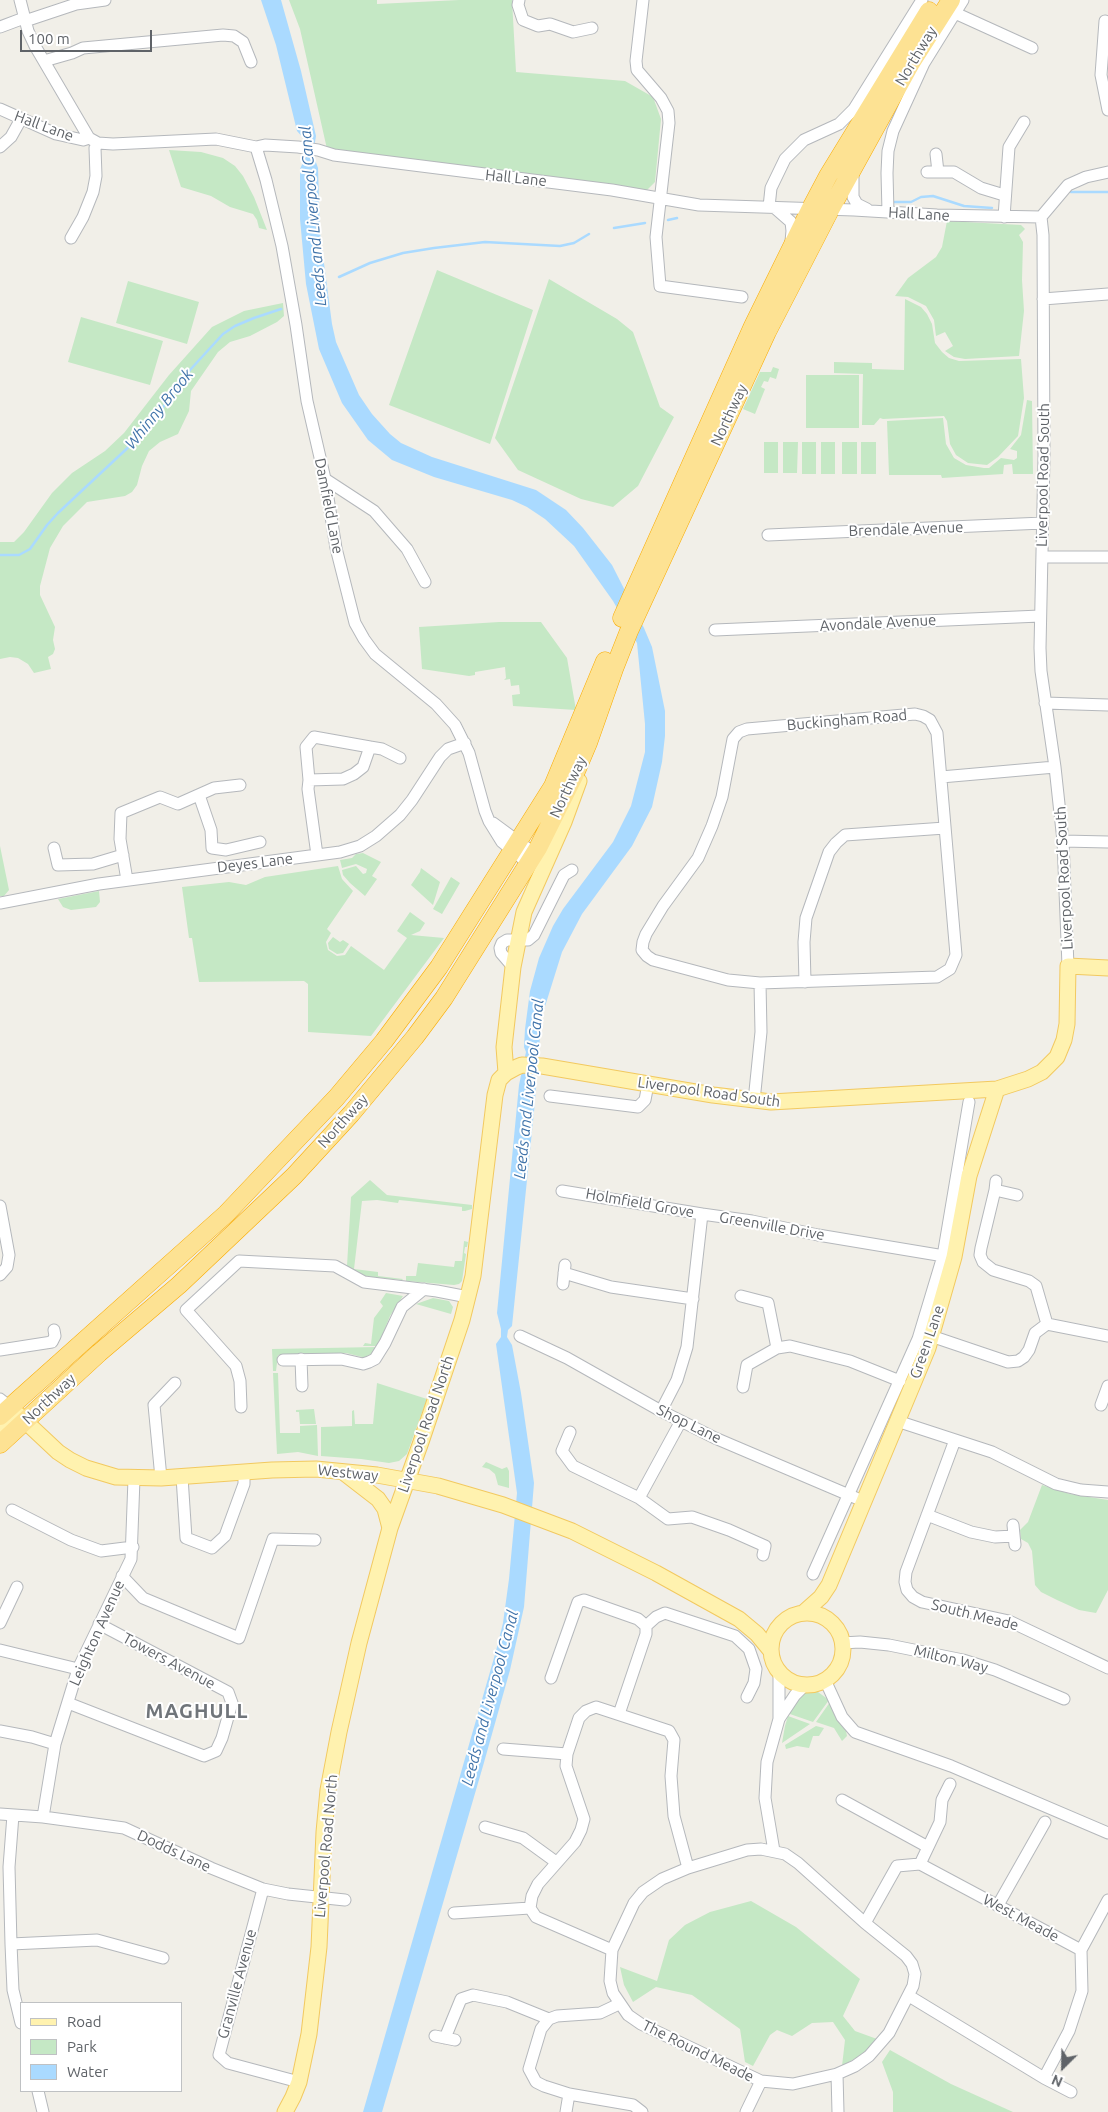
<!DOCTYPE html>
<html>
<head>
<meta charset="utf-8">
<style>
	body { margin:0 }
	#map { position:relative; width:1108px; height:2112px; overflow:hidden; background:#f1efe8; font-family:Ubuntu,sans-serif }
	canvas { display:block }
	.legend { position:absolute; left:20px; top:2002px; width:162px; height:90px; box-sizing:border-box; background:#fff; border:1px solid #bfc1c3; margin:0; padding:6px 9px; list-style:none; font-size:15px; color:#5f6368 }
	.legend li { display:flex; align-items:center; gap:10px; height:25px }
	.legend b { width:25px; border:1px solid #bfc1c3 }
	.north { position:absolute; left:1038px; top:2042px; width:50px; height:50px; -webkit-text-stroke:4px #fff; paint-order:stroke; rotate:203deg; font-size:14px; font-weight:700; line-height:20px; text-align:center; color:#5f6368 }
	.north::after { content:''; display:block; margin:auto; width:18px; height:22px; background:#5f6368; clip-path:polygon(50% 0,100% 100%,50% 72%,0 100%) }
	.scale { position:absolute; left:20px; top:30px; width:132px; height:22px; box-sizing:border-box; border:2px solid #5f6368; border-top:0; padding-left:6px; font-size:15px; line-height:18px; white-space:nowrap; color:#5f6368; -webkit-text-stroke:4px #fff; paint-order:stroke }
</style>
</head>
<body>
<div id="map">
<canvas width="1108" height="2112"></canvas>
<ul class="legend">
<li><b style="height:6px;background:#fff2af"></b>Road</li>
<li><b style="height:14px;background:#c5e8c5"></b>Park</li>
<li><b style="height:14px;background:#aadaff"></b>Water</li>
</ul>
<div class="north">N</div>
<div class="scale">100 m</div>
</div>
<script>
const c = document.querySelector('canvas').getContext('2d');
c.lineJoin = 'round';
function fillPath(path, color) { c.fillStyle = color; c.fill(path, 'evenodd'); }
const toPath = rows => new Path2D(rows.map(r => 'M' + r).join(''));
function strokePath(path, color, width, dash) { c.strokeStyle = color; c.lineWidth = width; c.lineCap = dash ? 'butt' : 'round'; c.setLineDash(dash || []); c.stroke(path); }
function write(font, color, halo, rows, align = 'center') {
  c.font = font + ' Ubuntu,sans-serif'; c.lineWidth = 4; c.setLineDash([]); c.textBaseline = 'middle'; c.strokeStyle = halo; c.fillStyle = color; for (const [text, x, y, turn = 0] of rows) {
    c.save(); c.translate(x, y); c.rotate((+turn || 0) * Math.PI / 180); c.textAlign = isNaN(turn) ? turn : align; if (halo) c.strokeText(text, 0, 0); c.fillText(text, 0, 0); c.restore();
  }
}
fillPath(toPath([
	[289,0,377,0,377,4,459,0,512,0,516,72,625,81,653,97,661,119,655,182,646,191,327,149,300,29],
	[169,150,201,152,223,158,235,166,243,176,254,197,267,230,259,228,257,220,253,214,230,207,211,196,181,187],
	[947,221,1021,225,1025,229,1019,235,1023,242,1022,280,1024,311,1019,356,965,359,954,357,945,351,953,346,945,332,936,336,934,320,926,306,908,297,895,296,908,278,936,257,942,247],
	[437,270,533,310,490,444,389,405],
	[549,279,617,319,633,332,660,407,674,417,638,486,613,507,581,499,518,470,495,438],
	[128,281,199,302,187,344,116,323],
	[905,299,921,307,927,314,932,324,935,343,942,352,949,358,959,361,1021,359,1024,398,1018,436,998,457,987,465,968,463,956,455,950,444,947,421,944,416,883,419,880,418,874,425,862,425,863,374,834,373,834,362,872,363,872,369,904,370],
	[283,303,284,316,277,322,250,336,230,342,218,352,191,391,189,411,178,434,160,442,149,451,142,466,137,485,132,492,125,496,87,502,63,526,50,548,40,586,40,595,55,627,53,640,55,649,53,654,48,657,51,669,34,673,28,664,18,658,10,657,0,659,0,542,14,542,24,532,52,493,72,473,105,451,124,433,169,375,212,327,244,311],
	[81,317,163,341,150,385,68,362],
	[773,367,779,369,776,379,770,377,768,382,764,381,761,387,765,389,755,414,743,409,760,372,771,372],
	[806,375,859,375,859,428,806,428],
	[1027,400,1032,401,1033,474,1013,474,1012,464,1004,465,1003,474,942,478,941,475,889,475,887,421,943,418,946,444,954,458,966,465,984,468,989,468,1001,458,1014,460,1017,458,1017,451,1010,449,1021,435],
	[764,442,778,442,778,473,764,473],
	[783,442,798,442,797,473,783,473],
	[802,442,816,442,816,474,802,474],
	[821,442,835,442,835,474,821,474],
	[842,442,857,442,857,474,842,474],
	[861,442,876,442,876,474,861,474],
	[499,622,541,622,567,658,576,710,513,706,512,695,520,694,519,685,511,686,510,679,504,680,506,678,505,667,475,672,475,675,469,676,422,669,419,627],
	[0,846,9,890,4,896,0,896],
	[363,853,381,862,372,876,377,879,365,896,350,883,343,875,342,870,356,866,363,874,366,873,367,869,356,864,342,868,340,860,352,858,356,854],
	[338,866,342,879,353,891,327,929,331,933,326,942,328,950,337,956,345,955,351,946,384,970,407,938,397,931,410,912,425,923,420,931,411,935,444,938,371,1036,308,1032,308,984,304,981,199,982,192,938,189,938,182,887,229,882,246,885,265,877],
	[421,868,440,882,433,905,411,885,420,872],
	[451,877,460,883,442,914,433,909],
	[99,891,100,902,96,907,71,910,63,907,58,899],
	[333,937,340,942,343,940,349,944,343,953,337,954,329,949,328,943],
	[370,1180,387,1195,472,1205,472,1209,465,1211,462,1211,462,1207,409,1201,399,1200,398,1203,377,1200,362,1201,354,1269,378,1272,378,1276,403,1279,402,1280,364,1277,347,1266,351,1197],
	[464,1241,468,1242,467,1247,465,1247,464,1253,466,1254,462,1281,459,1284,454,1285,406,1281,406,1276,416,1276,418,1263,454,1267,455,1261,462,1261],
	[386,1293,403,1296,390,1316,378,1346,363,1346,365,1343,371,1344,374,1318,383,1306,380,1302],
	[433,1298,449,1301,453,1307,451,1314,416,1304],
	[377,1347,373,1354,366,1358,346,1353,278,1355,276,1371,273,1371,272,1349],
	[273,1373,278,1373,280,1433,300,1433,300,1426,317,1425,318,1456,298,1452,277,1454],
	[377,1383,427,1399,407,1454,399,1461,389,1463,361,1459,321,1456,321,1427,352,1426,352,1411,354,1410,355,1424,373,1424],
	[314,1409,316,1424,300,1424,299,1412,296,1412,296,1410],
	[486,1462,502,1469,507,1467,509,1471,509,1488,498,1485,495,1474,489,1469,482,1467],
	[1042,1485,1070,1494,1108,1500,1108,1590,1096,1613,1079,1610,1057,1600,1041,1592,1035,1585,1032,1551,1028,1543,1021,1539,1020,1530,1028,1522],
	[808,1692,818,1692,829,1700,813,1722,787,1713,802,1694],
	[830,1702,846,1731,847,1736,842,1741,834,1728,816,1722],
	[788,1716,810,1724,782,1743,785,1726],
	[816,1726,824,1728,819,1736,813,1736,809,1748,797,1746,786,1749,785,1745],
	[751,1901,796,1927,860,1979,843,2016,855,2031,877,2039,863,2054,842,2066,845,2040,833,2022,812,2023,792,2036,777,2030,770,2035,753,2066,745,2062,740,2029,692,1995,656,1987,633,2002,624,1985,620,1967,657,1981,669,1940,685,1925,710,1912],
	[890,2050,951,2084,1013,2112,893,2112,893,2092,882,2062]
]), '#c5e8c5');
fillPath(toPath([
	[261,0,281,0,301,71,316,136,313,154,318,168,320,233,332,324,336,342,359,395,372,414,390,434,401,443,432,457,536,490,566,510,583,528,612,565,644,628,652,647,665,711,665,736,662,762,652,807,632,846,582,914,562,952,542,1016,539,1048,534,1057,533,1078,536,1085,535,1102,512,1326,508,1330,507,1337,512,1345,521,1393,534,1483,524,1607,510,1670,483,1766,382,2112,363,2112,496,1651,503,1623,509,1579,517,1493,496,1344,501,1337,501,1329,497,1313,519,1085,526,1052,524,1047,525,1029,530,991,539,958,553,926,563,909,613,842,631,806,645,752,645,724,637,643,613,601,574,546,545,519,527,507,512,500,434,477,392,460,368,440,342,403,319,349,306,284,300,219,300,169,306,156,305,140,297,131,276,45]
]), '#aadaff');
strokePath(toPath([
	[1071,192,1108,192],
	[892,202,911,202,921,197,933,196,964,206,992,208],
	[668,220,677,218],
	[614,228,645,223],
	[339,277,370,263,403,253,434,248,485,242,560,246,574,243,589,234],
	[0,555,19,555,30,549,47,525,58,513,135,441,153,421,190,370,223,334,235,326,254,318,281,309]
]), '#aadaff', 2.5);
const minor = toPath([
	[20,0,28,31,35,46,89,138,98,143,113,144,216,139,256,147,265,145,298,147,318,150,334,155,612,190,699,205,854,210,937,215,1041,217],
	[519,0,518,5,523,20,538,26,550,24,573,32,592,28],
	[643,0,636,61,637,70,661,98,668,111,669,123,656,237,660,286,742,297],
	[955,13,1032,48],
	[25,21,76,4,105,0],
	[1105,21,1101,75,1108,110],
	[0,27,24,18],
	[44,61,72,53,83,48,223,35,234,36,243,42,251,62],
	[0,109,56,134,83,140,89,138],
	[0,147,11,137,21,119],
	[256,147,266,180,282,246,296,325,307,401,325,479,336,548,355,623,364,639,375,654,436,704,455,725,469,753,485,811,489,821,502,842,529,864],
	[936,154,938,172],
	[927,172,954,172,981,188,1004,195],
	[853,175,853,197,857,204,867,209],
	[769,207,771,188,785,159,804,140,839,124,854,109,922,0],
	[775,208,791,222,792,231,791,241],
	[888,212,887,173,888,151,893,131,924,63,963,0],
	[1004,217,1009,147,1024,122],
	[71,238,83,217,93,192,96,176,95,148,98,143],
	[1043,299,1108,294],
	[325,479,374,511,407,549,425,582],
	[768,535,1043,523],
	[1042,557,1108,557],
	[715,630,1040,616],
	[1045,703,1108,705],
	[915,714,923,716,930,720,937,733,956,955,950,969,937,977,760,983,728,980,653,960,647,956,642,950,643,942,646,934,663,906,698,858,712,826,722,797,733,739,739,732,747,729,915,714],
	[370,747,382,749,400,758],
	[941,777,1055,767],
	[309,780,343,779,354,774,363,767,370,747,314,737,306,747,309,780,308,789,317,855],
	[199,795,211,830,212,848,226,850,260,842],
	[493,823,535,854],
	[1063,841,1108,842],
	[54,848,58,865,93,864,123,855],
	[127,880,120,839,121,813,160,797,178,804,214,788,240,785],
	[0,903,99,884,340,852,360,846,376,836,400,815,412,800,440,757,448,749,465,743],
	[1068,966,1063,841,1055,767,1041,671,1040,648,1044,457,1043,235,1041,217,1068,185,1086,177,1108,172],
	[513,967,501,953,500,948,502,943,507,940,528,940,534,935,564,875,572,870],
	[805,982,804,942,806,918,829,852,836,843,845,835,945,828],
	[550,1096,638,1107,645,1100,648,1084],
	[754,1101,761,1032,760,983],
	[996,1181,995,1190,1017,1195],
	[995,1190,981,1248,980,1255,983,1262,993,1270,1029,1281,1036,1286,1047,1324],
	[562,1191,702,1214],
	[0,1206,9,1255,7,1267,0,1275],
	[564,1273,611,1287,693,1299],
	[563,1284,565,1265],
	[741,1296,768,1303,777,1348],
	[520,1336,567,1358,661,1411,715,1438,856,1498],
	[931,1336,1008,1362,1018,1361,1024,1357,1029,1350,1035,1333,1047,1324,1108,1336],
	[0,1350,52,1342,55,1336,54,1330],
	[301,1359,302,1386],
	[283,1360,341,1359,363,1364,369,1362,375,1359,385,1343,402,1307,424,1289],
	[743,1387,747,1365,777,1348,790,1346,850,1361,900,1381],
	[0,1399,10,1407],
	[1101,1405,1108,1386],
	[241,1407,240,1381,236,1366,186,1310,239,1261,335,1266,364,1282,437,1291,468,1297],
	[661,1411,677,1380,687,1347,702,1214,752,1221,818,1235,950,1257],
	[681,1421,639,1498,668,1519,692,1517,729,1530,765,1546,763,1555],
	[897,1421,992,1452,1056,1484,1081,1490,1108,1492],
	[570,1432,562,1451,573,1466,639,1498],
	[955,1440,906,1572,905,1582,907,1590,913,1597,922,1602,1009,1621,1108,1668],
	[182,1477,186,1538,212,1548,225,1536,244,1484,244,1472],
	[161,1478,154,1405,175,1383],
	[12,1510,71,1540,101,1551,133,1547],
	[927,1515,971,1532,995,1537,1014,1536],
	[1013,1525,1015,1545],
	[813,1574,918,1339,943,1256,969,1102],
	[122,1576,143,1598,239,1638,273,1539,315,1540],
	[0,1623,17,1587],
	[646,1626,656,1617,665,1613,735,1636,749,1649,756,1669,754,1683,747,1697],
	[842,1643,860,1642,889,1645,963,1660,995,1670,1064,1699],
	[0,1650,78,1669],
	[779,1671,779,1718],
	[551,1678,578,1602,584,1600,638,1619,646,1626,646,1634,619,1714],
	[825,1680,842,1717,855,1732,951,1766,1108,1833],
	[68,1703,204,1756,216,1751,222,1738,232,1703,228,1692,99,1624],
	[0,1731,32,1737,55,1744],
	[503,1749,567,1754],
	[842,1800,928,1847],
	[0,1814,43,1817,124,1828,211,1868,263,1889,288,1894,345,1900],
	[13,1815,9,1867,11,1944,13,1990,21,2023],
	[43,1817,55,1744,78,1669,131,1559,134,1479],
	[485,1827,523,1838,556,1862],
	[761,1849,785,1854,798,1863,865,1923,906,1956,912,1964,915,1974,913,1986,889,2033,869,2056,855,2066,837,2074,793,2084,761,2081,641,2024,628,2015,613,1993,610,1981,612,1950,634,1903,643,1892,662,1879,688,1868,747,1850,761,1849],
	[774,1851,765,1798,767,1762,779,1719,795,1695,805,1685],
	[920,1864,940,1822,942,1800,950,1784],
	[263,1889,219,2055,228,2063,299,2082],
	[998,1905,1045,1822],
	[454,1913,530,1908],
	[865,1923,897,1866,920,1864,1081,1950],
	[11,1944,97,1940,163,1958],
	[612,1950,536,1917,530,1908,532,1896,538,1884,575,1842,581,1830,584,1819,566,1766,567,1754,579,1718,586,1711,596,1707,669,1731,674,1740,671,1776,674,1816,688,1868],
	[1081,1950,1108,1900],
	[909,1996,1044,2078,1071,2092],
	[619,2004,600,2013,557,2016,549,2019,541,2029,529,2069,536,2082,544,2086,569,2094,633,2105,642,2112],
	[435,2036,455,2040],
	[445,2038,461,1999,473,1995,507,2002,549,2019],
	[837,2074,838,2112],
	[1044,2078,1069,2031,1082,1991,1081,1950],
	[38,2091,43,2112],
	[566,2112,569,2094],
	[746,2112,761,2081]
]);
const major = toPath([
	[506,1073,504,1047,513,967,524,912,564,822,579,781],
	[10,1407,58,1452,70,1460,86,1468,116,1477,161,1478,272,1470,316,1469,377,1475,438,1486,503,1505,572,1531,656,1573,739,1619,757,1634,771,1651],
	[0,1428,11,1421,26,1421],
	[343,1472,378,1499,385,1509,390,1528],
	[803,1613,821,1597,829,1585,928,1348,954,1257,969,1176,997,1089],
	'771 1649a36 36 0 1 1 72 0a36 36 0 1 1-72 0Z',
	[285,2112,293,2097,299,2082,309,2034,319,1947,324,1832,328,1790,339,1732,359,1643,390,1528,421,1442,462,1320,473,1276,495,1095,499,1080,506,1073,517,1067,522,1065,542,1066,713,1095,771,1102,997,1089,1028,1079,1042,1072,1057,1057,1064,1040,1067,1024,1068,966,1108,968]
]);
const highway = toPath([
	[622,618,753,326,810,210,828,176,929,11],
	[0,1416,226,1214,336,1098,384,1041,439,967,553,786,605,661],
	[0,1444,99,1353,179,1285,294,1176,351,1114,415,1037,444,998,538,848,574,776,588,743,614,669,629,631,767,332,830,210,911,63,951,0]
]);
strokePath(minor, '#b5b8bc', 13);
strokePath(major, '#f2c960', 17);
strokePath(highway, '#f9ab00', 19);
strokePath(minor, '#fff', 11);
strokePath(major, '#fff2af', 15);
strokePath(highway, '#fde293', 18);
write('15px', '#5f6368', '#fff', [
	["Northway",916,56,-59],
	["Hall Lane",44,126,20],
	["Hall Lane",516,178,6],
	["Hall Lane",919,214,3],
	["Northway",729,415,-65],
	["Liverpool Road South",1043,475,-89],
	["Damfield Lane",329,506,79],
	["Brendale Avenue",906,529,-2],
	["Avondale Avenue",878,623,-3],
	["Buckingham Road",847,720,-5],
	["Northway",568,787,-65],
	["Deyes Lane",255,863,-7],
	["Liverpool Road South",1064,878,-93],
	["Liverpool Road South",709,1092,8],
	["Northway",343,1121,-48],
	["Holmfield Grove",640,1203,10],
	["Greenville Drive",772,1226,10],
	["Green Lane",927,1342,-71],
	["Northway",49,1399,-43],
	["Liverpool Road North",426,1424,-71],
	["Shop Lane",689,1424,26],
	["Westway",348,1473,6],
	["South Meade",975,1615,14],
	["Leighton Avenue",97,1633,-66],
	["Milton Way",951,1659,14],
	["Towers Avenue",169,1661,28],
	["Liverpool Road North",326,1846,-85],
	["Dodds Lane",174,1851,25],
	["West Meade",1021,1918,28],
	["Granville Avenue",237,1984,-75],
	["The Round Meade",698,2051,26]
]);
write('italic 16px', '#4174aa', '#fff', [
	["Leeds and Liverpool Canal",313,216,-95],
	["Whinny Brook",159,409,-51],
	["Leeds and Liverpool Canal",529,1089,-84],
	["Leeds and Liverpool Canal",490,1698,-75]
]);
c.letterSpacing = '1px';
write('bold 20px', '#70757a', '#fff', [
	["MAGHULL",197,1711]
]);
c.letterSpacing = '0px';
</script>
</body>
</html>
